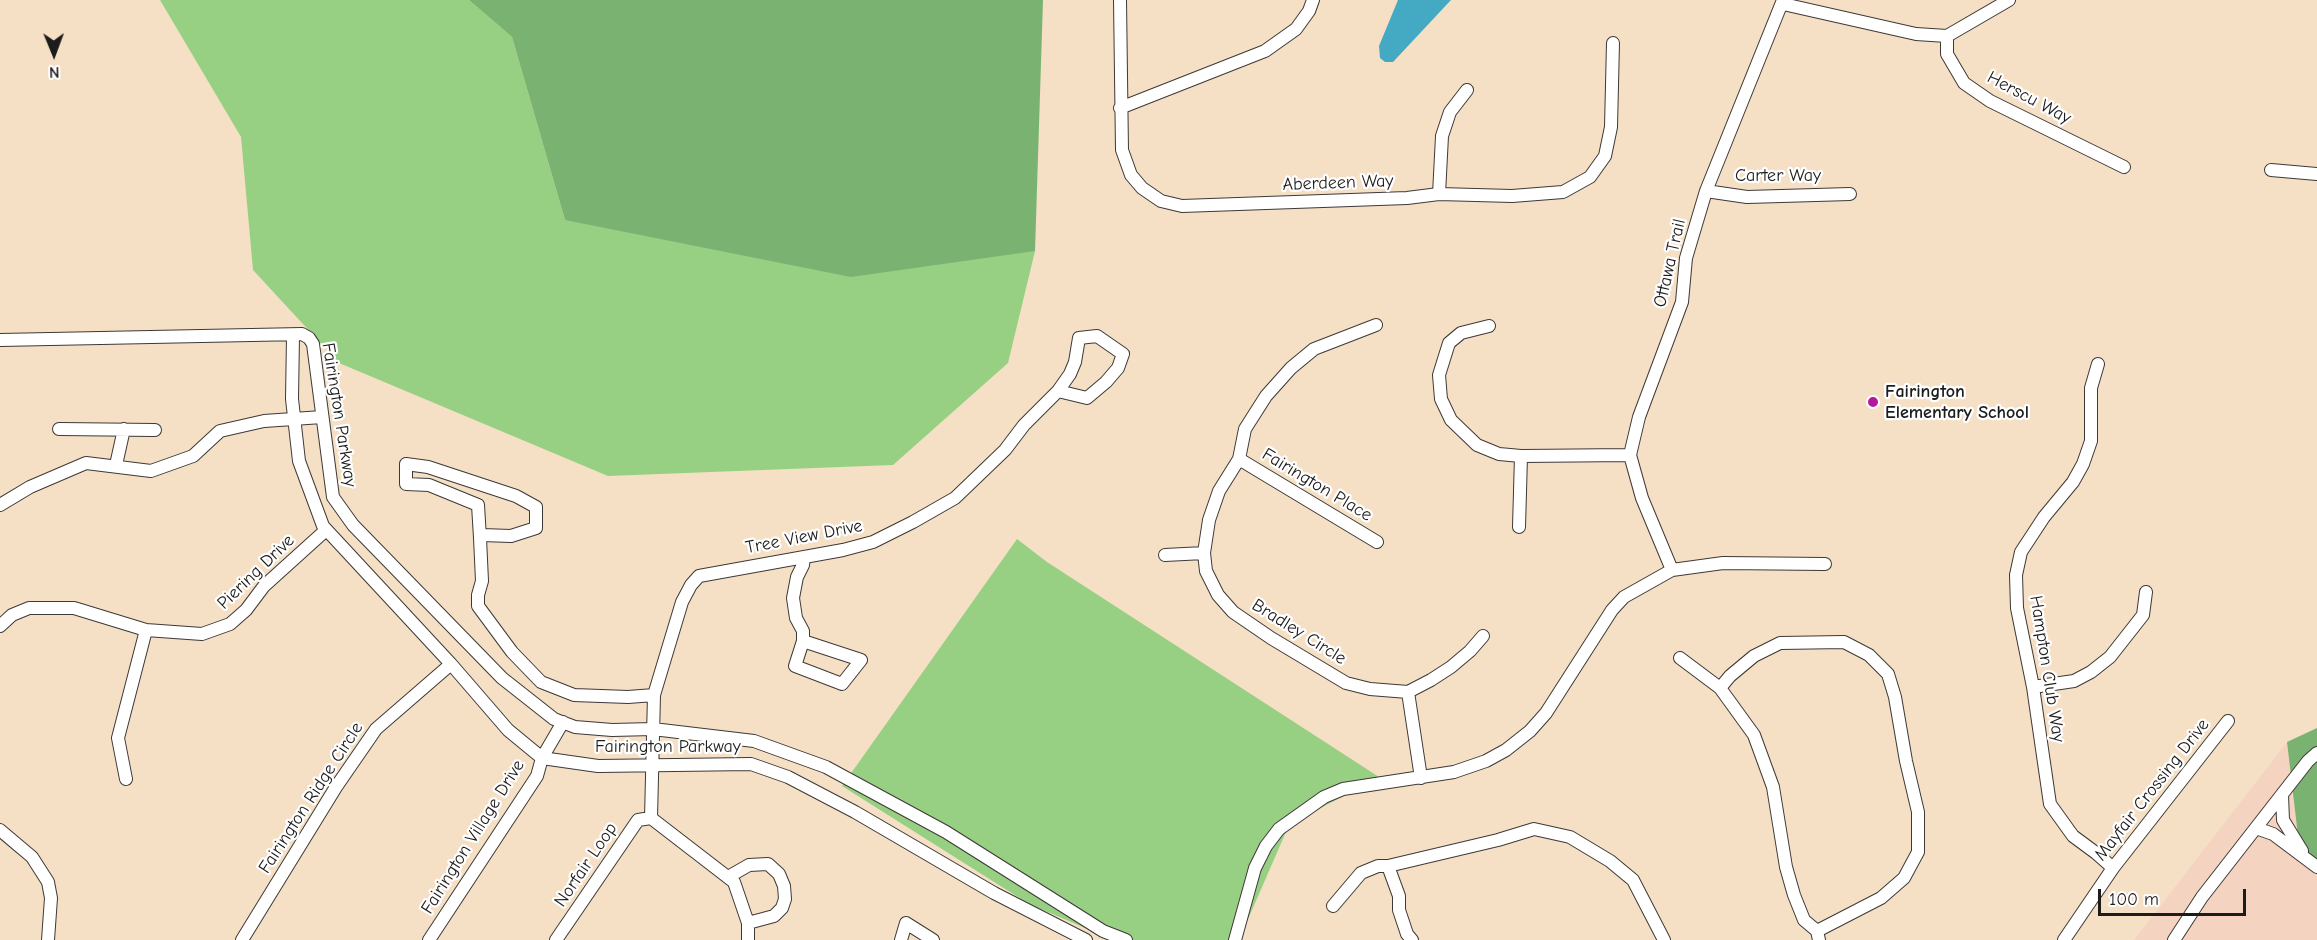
<!DOCTYPE html>
<html>
<head>
<meta charset="utf-8">
<style>
	body { margin:0 }
	#map { position:relative; width:2317px; height:940px; overflow:hidden; background:#f5e0c6; font-family:"Comic Neue",sans-serif }
	canvas { display:block }
	.north { position:absolute; left:24px; top:24px; width:60px; height:60px; -webkit-text-stroke:4px #fff; paint-order:stroke; rotate:179deg; font-size:16px; font-weight:700; line-height:24px; text-align:center; color:#1c1c1c }
	.north::after { content:''; display:block; margin:auto; width:21px; height:27px; background:#1c1c1c; clip-path:polygon(50% 0,100% 100%,50% 72%,0 100%) }
	.scale { position:absolute; left:2098px; top:889px; width:148px; height:27px; box-sizing:border-box; border:3px solid #1c1c1c; border-top:0; padding-left:8px; font-size:18px; line-height:21px; white-space:nowrap; color:#1c1c1c; -webkit-text-stroke:4px #fff; paint-order:stroke }
</style>
</head>
<body>
<div id="map">
<canvas width="2317" height="940"></canvas>
<div class="north">N</div>
<div class="scale">100 m</div>
</div>
<script>
const c = document.querySelector('canvas').getContext('2d');
c.lineJoin = 'round';
function fillPath(path, color) { c.fillStyle = color; c.fill(path, 'evenodd'); }
const toPath = rows => new Path2D(rows.map(r => 'M' + r).join(''));
function strokePath(path, color, width, dash) { c.strokeStyle = color; c.lineWidth = width; c.lineCap = dash ? 'butt' : 'round'; c.setLineDash(dash || []); c.stroke(path); }
function write(font, color, halo, rows, align = 'center') {
  c.font = font + ' "Comic Neue",sans-serif'; c.lineWidth = 4.5; c.setLineDash([]); c.textBaseline = 'middle'; c.strokeStyle = halo; c.fillStyle = color; for (const [text, x, y, turn = 0] of rows) {
    c.save(); c.translate(x, y); c.rotate((+turn || 0) * Math.PI / 180); c.textAlign = isNaN(turn) ? turn : align; if (halo) c.strokeText(text, 0, 0); c.fillText(text, 0, 0); c.restore();
  }
}
fillPath(toPath([
	[2287,742,2300,853,2317,874,2317,940,2134,940]
]), '#f5d3c1');
fillPath(toPath([
	[160,0,469,0,512,37,565,220,1035,251,1008,363,893,465,608,476,339,363,253,270,241,137],
	[1017,539,1047,562,1379,777,1289,825,1239,940,1113,940,1029,904,842,786]
]), '#98d083');
fillPath(toPath([
	[469,0,1043,0,1035,251,851,277,565,220,512,37],
	[2317,728,2317,874,2300,853,2287,742]
]), '#7ab271');
fillPath(toPath([
	[1398,0,1451,0,1393,62,1385,62,1380,58,1379,46]
]), '#44a9c3');
const street = toPath([
	[1120,0,1122,150,1131,175,1142,188,1161,201,1182,206,1407,198,1439,194,1512,196,1563,192,1590,177,1605,156,1611,127,1613,43],
	[1783,4,1916,34,1947,36,2009,0],
	[1947,36,1947,54,1964,83,1990,101,2124,167],
	[1120,108,1265,51,1296,29,1309,11,1313,0],
	[2271,170,2317,174],
	[1706,191,1747,197,1850,194],
	[1439,194,1442,136,1450,112,1467,90],
	[1376,325,1314,349,1291,368,1266,396,1245,429,1239,459,1219,491,1209,520,1204,553,1206,571,1218,595,1233,612,1271,638,1346,683,1370,689,1408,692,1431,680,1451,667,1470,651,1483,636],
	[1489,326,1461,333,1449,343,1439,375,1441,399,1451,420,1477,445,1499,454,1521,456,1630,455],
	[293,336,292,399,299,461,323,526,451,664,508,730,542,758,598,766,751,764,788,777,855,812,994,893,1086,940],
	[0,340,302,334,309,338,313,344,333,497,353,525,502,678,554,719,575,727,612,730,653,729,754,741,826,767,946,832,1103,931,1126,940],
	[2098,364,2091,388,2091,441,2083,464,2073,482,2044,517,2021,552,2016,575,2017,608,2033,687,2050,804,2073,836,2096,853,2113,868],
	[59,429,155,430],
	[1239,459,1377,542],
	[406,464,428,467,516,496,536,507,536,528,511,536,482,535,480,538,478,505,429,485,406,484,406,464],
	[116,465,124,429],
	[0,505,30,487,86,463,151,471,193,456,220,431,264,421,322,417],
	[1519,527,1521,456],
	[480,538,482,581,478,595,478,606,512,652,541,682,574,695,628,697,654,695],
	[1165,555,1204,553],
	[1672,570,1642,498,1630,455,1639,417,1682,302,1686,258,1706,191,1783,0],
	[0,626,12,615,29,608,74,608,146,630,202,634,230,624,246,610,264,586,326,530],
	[803,641,861,660,842,684,795,666,803,641,803,631,796,618,793,598,797,577,803,565,804,558],
	[1680,658,1720,688,1754,735,1773,787,1786,867,1794,895,1804,920,1817,931,1819,940],
	[2033,687,2074,681,2091,672,2110,657,2143,615,2146,592],
	[1720,688,1730,676,1754,656,1780,643,1844,642,1869,655,1888,674,1895,697,1906,761,1918,812,1918,852,1904,878,1881,898,1817,931],
	[1408,692,1421,778],
	[126,779,118,738,146,630],
	[2282,795,2283,820,2302,851],
	[651,818,654,695,682,602,691,585,699,576,843,550,873,542,913,522,955,498,1005,450,1024,425,1058,391,1087,398,1106,382,1118,368,1123,354,1097,336,1079,338,1075,362,1070,374,1058,391],
	[2256,828,2273,834,2317,867],
	[0,830,32,857,48,882,51,898,48,940],
	[1388,866,1399,896,1399,910,1407,934,1412,940],
	[728,877,749,865,768,864,779,874,784,886,785,899,782,908,774,916,748,923],
	[1333,906,1361,873,1378,866,1388,866,1498,840,1534,829,1570,837,1610,861,1633,880,1664,940],
	[242,940,336,787,376,729,451,664],
	[429,940,537,776,542,758,563,722],
	[556,940,638,820,651,818,734,882,748,923,748,940],
	[901,940,906,923,933,940],
	[1235,940,1255,868,1266,846,1279,829,1324,797,1343,789,1454,772,1486,761,1506,750,1530,731,1546,713,1612,610,1624,597,1672,570,1723,563,1825,564],
	[2064,940,2113,868,2228,721],
	[2174,940,2202,897,2308,761,2317,753]
]);
strokePath(street, '#3d3936', 14);
strokePath(street, '#fff', 12);
for (const [x, y, r, color] of [
	[1873,402,6,"#b5179e"]
]) { const dot = new Path2D(); dot.arc(x, y, r, 0, 2 * Math.PI); c.fillStyle = color; c.fill(dot); strokePath(dot, '#fff', 2); }
write('18px', '#1c1c1c', '#fff', [
	["Herscu Way",2029,98,28],
	["Carter Way",1778,176],
	["Aberdeen Way",1338,183,-2],
	["Ottawa Trail",1670,263,-77],
	["Fairington Parkway",339,415,81],
	["Fairington Place",1317,485,31],
	["Tree View Drive",804,537,-11],
	["Piering Drive",256,572,-44],
	["Bradley Circle",1299,632,32],
	["Hampton Club Way",2047,669,81],
	["Fairington Parkway",668,747],
	["Mayfair Crossing Drive",2152,790,-52],
	["Fairington Ridge Circle",311,798,-57],
	["Fairington Village Drive",473,837,-58],
	["Norfair Loop",586,865,-56]
]);
write('bold 18px', '#1c1c1c', '#fff', [
	["Fairington",1885,392],
	["Elementary School",1885,413]
], 'left');
</script>
</body>
</html>
